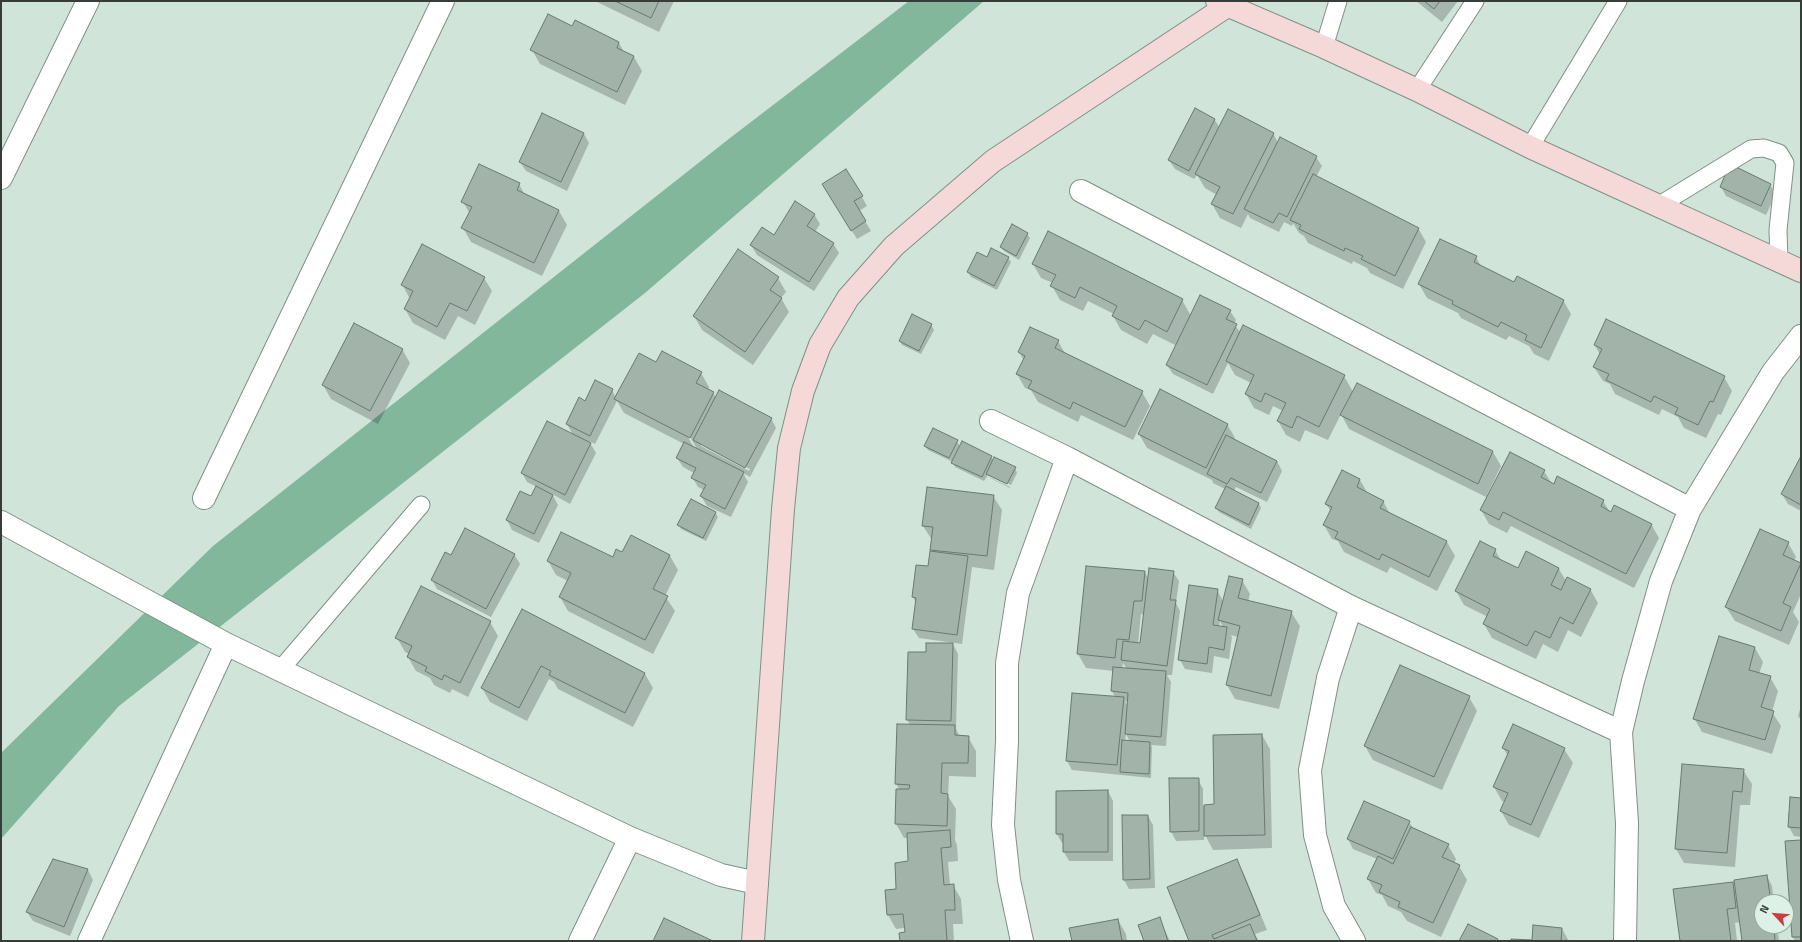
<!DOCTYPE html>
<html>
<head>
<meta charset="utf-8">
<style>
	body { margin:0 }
	#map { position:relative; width:1802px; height:942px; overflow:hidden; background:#d1e4da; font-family:"Titillium Web",sans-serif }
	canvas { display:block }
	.frame { position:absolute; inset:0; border:2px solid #363d39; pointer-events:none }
	.north { position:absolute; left:1754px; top:894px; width:40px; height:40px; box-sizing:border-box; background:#def1e7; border:1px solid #9ba9a1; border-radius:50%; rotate:296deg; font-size:11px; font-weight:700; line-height:16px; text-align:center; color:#363d39 }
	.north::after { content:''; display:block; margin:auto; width:14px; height:18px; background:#cb3b44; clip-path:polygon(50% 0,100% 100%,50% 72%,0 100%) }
</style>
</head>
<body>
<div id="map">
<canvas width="1802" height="942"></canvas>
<div class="frame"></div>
<div class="north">N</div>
</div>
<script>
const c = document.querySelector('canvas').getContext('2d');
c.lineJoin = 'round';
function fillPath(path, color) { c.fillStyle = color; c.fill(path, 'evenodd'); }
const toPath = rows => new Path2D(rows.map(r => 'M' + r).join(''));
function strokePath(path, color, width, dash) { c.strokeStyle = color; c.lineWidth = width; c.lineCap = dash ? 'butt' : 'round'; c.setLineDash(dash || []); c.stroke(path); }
fillPath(toPath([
	[909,1,984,1,645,293,119,706,1,839,1,753,213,546,730,138]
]), '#82b79c');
fillPath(toPath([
	[595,1,674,1,659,32],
	[1416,1,1458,1,1442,22],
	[573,27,619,43,624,52,634,57,642,71,625,105,540,64,532,50],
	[542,114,584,134,589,143,567,191,526,171,520,162],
	[1214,119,1220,128,1273,133,1278,143,1316,157,1322,166,1316,177,1418,228,1426,242,1403,289,1370,273,1367,268,1353,261,1352,264,1308,243,1304,236,1299,233,1293,223,1292,226,1284,222,1279,232,1250,218,1248,214,1241,228,1220,218,1212,204,1217,195,1205,188,1197,175,1194,179,1175,169,1169,160],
	[519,184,525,195,559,211,567,225,542,276,471,242,463,228,470,214,463,202],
	[1770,185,1776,194,1766,215,1726,196,1721,187],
	[829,194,862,197,867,206,859,211,871,231,857,239],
	[814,214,820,224,815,232,833,243,839,253,814,291,757,255,751,245,774,236],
	[1027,234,1030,238,1019,260,1004,251,1001,247],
	[1476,257,1482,268,1514,283,1563,300,1571,314,1549,361,1534,354,1529,346,1509,336,1506,340,1461,318,1458,313,1427,298,1419,284],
	[1008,258,1011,262,997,290,971,277,968,272],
	[1033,264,1182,300,1191,316,1230,311,1236,320,1234,324,1241,333,1344,376,1353,392,1357,384,1493,452,1501,466,1486,497,1349,429,1341,414,1328,440,1305,430,1300,442,1286,435,1278,421,1283,411,1273,406,1269,415,1254,408,1246,394,1251,383,1235,375,1228,363,1213,394,1173,374,1167,365,1177,346,1153,334,1147,344,1121,330,1113,316,1114,314,1088,301,1083,311,1060,300,1052,286,1053,283,1041,278],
	[484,278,492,291,475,325,458,316,445,340,413,323,405,309,410,299,402,284],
	[778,278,786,292,781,298,789,312,753,365,702,330,694,316],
	[913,315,931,325,934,330,921,354,902,345,900,341],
	[1058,341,1066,355,1142,392,1150,406,1133,440,1081,415,1078,422,1038,402,1031,390,1025,388,1017,374,1024,361,1019,352],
	[1595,345,1724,377,1732,391,1721,415,1718,414,1706,438,1684,428,1678,417,1662,409,1659,415,1615,394,1610,384,1603,381,1594,367,1600,355],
	[402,349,410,363,378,424,331,399,323,385],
	[662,352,701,373,709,387,708,390,713,393,716,398,771,418,776,428,750,477,743,473,748,482,731,517,707,506,701,496,704,490,698,487,692,477,694,473,683,467,677,458,684,444,624,413,617,401,595,444,589,441,596,453,570,504,552,494,558,505,539,543,512,530,507,520,532,497,537,487,527,482,522,473,573,435,567,424,586,402,612,390,616,398,656,363],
	[688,433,697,449,695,449,686,434],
	[701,444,750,469,749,471,701,446],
	[1227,424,1235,438,1234,440,1277,461,1282,471,1267,502,1236,487,1234,491,1259,504,1261,508,1251,529,1219,512,1216,508,1225,489,1213,483,1212,480,1147,448,1139,434],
	[957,441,960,447,991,457,993,460,1015,468,1017,473,1011,485,989,474,989,477,1010,487,1010,488,990,478,988,475,984,481,955,467,953,462,928,450,925,446],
	[1801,458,1801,511,1788,504,1782,494],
	[1342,471,1360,480,1368,494,1383,501,1390,514,1447,542,1455,556,1437,591,1390,567,1387,573,1344,552,1338,541,1332,539,1324,525,1331,512,1326,504],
	[1544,471,1552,484,1603,501,1610,512,1651,524,1659,538,1634,588,1511,526,1507,533,1489,524,1481,510],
	[993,496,1002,510,994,570,972,567,962,644,919,638,913,629,916,603,913,597,929,567,933,552,931,550,932,540,923,526],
	[715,512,718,517,706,541,681,529,679,525],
	[631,537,670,556,678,570,665,596,675,611,653,654,568,611,560,597,568,581,556,575,548,561,613,559,623,554],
	[1788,543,1796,557,1794,561,1801,566,1801,594,1793,612,1799,622,1789,645,1735,621,1726,607],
	[1495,550,1502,562,1519,570,1527,553,1559,569,1566,581,1590,589,1598,603,1581,637,1568,630,1558,652,1543,644,1536,659,1492,638,1484,624,1488,617,1464,605,1456,591],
	[514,554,520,564,491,617,437,589,432,580,452,557],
	[1087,567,1145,572,1149,580,1173,572,1179,581,1176,603,1180,611,1172,675,1167,675,1171,682,1166,746,1151,745,1152,747,1151,778,1072,770,1067,761,1115,697,1112,691,1114,671,1086,668,1078,654],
	[1141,614,1144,615,1140,644,1138,644],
	[1123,663,1127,669,1122,669],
	[1125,701,1128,702,1128,707],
	[1126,734,1130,742,1125,741],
	[1242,580,1250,594,1248,602,1291,612,1300,626,1279,709,1235,699,1227,685,1238,637,1231,635,1232,637,1229,659,1214,656,1212,673,1185,669,1180,660,1217,590,1223,601],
	[1220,621,1223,627,1219,627],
	[522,610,645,674,653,688,633,727,558,689,554,682,549,679,527,721,490,702,482,688],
	[490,622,498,636,468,697,452,689,450,693,434,685,430,678,416,671,408,657,409,654,405,652,397,638],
	[953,644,958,654,956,729,960,737,968,737,976,751,976,777,949,776,948,796,956,809,955,840,957,845,958,861,948,862,950,885,953,885,961,899,963,924,953,924,954,941,901,941,906,933,905,928,896,929,888,915,910,862,908,838,904,838,896,824,900,790,896,784,910,725,907,719,927,653],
	[1755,648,1763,662,1759,674,1770,677,1778,691,1772,712,1781,726,1772,754,1702,732,1694,718],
	[1469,697,1477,711,1442,790,1373,760,1365,746],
	[1801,706,1801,720,1798,716],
	[1513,726,1564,749,1573,763,1539,838,1509,825,1501,811,1505,802,1502,801,1494,787,1508,756,1503,748],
	[1262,735,1270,749,1272,848,1213,850,1204,833,1204,840,1176,841,1171,831,1198,779,1203,789,1203,806,1215,805],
	[1743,770,1752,784,1750,805,1740,805,1735,867,1684,863,1676,849],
	[1108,791,1113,801,1113,861,1069,861,1064,852,1064,843,1062,843,1057,834],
	[1801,799,1801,837,1794,836,1789,827],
	[1148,816,1153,825,1155,888,1129,889,1124,880],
	[1409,822,1413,828,1448,845,1456,859,1454,864,1459,866,1467,880,1441,937,1407,921,1401,912,1388,906,1382,895,1376,893,1368,879,1377,859,1353,849,1348,839],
	[1801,841,1801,941,1795,941,1793,937,1786,842],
	[53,860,88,870,93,880,70,936,33,921,27,912],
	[1236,860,1244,874,1267,930,1255,934,1259,941,1190,941],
	[1767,876,1772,886,1774,902,1762,902,1762,926,1777,926,1779,941,1743,941,1740,922,1735,923,1737,941,1681,941,1732,883,1736,890],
	[1159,918,1170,941,1145,941],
	[1118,920,1126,934,1127,941,1073,941],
	[1562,929,1569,941,1533,941]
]), '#0003');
const building = toPath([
	[615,1,659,1,651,18,615,1],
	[1424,1,1440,1,1434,9,1424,1],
	[548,14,572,26,575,20,619,42,617,48,634,56,617,92,530,50,548,14],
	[1195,108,1215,119,1189,171,1168,160,1195,108],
	[1228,109,1274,133,1233,214,1211,204,1220,187,1195,174,1228,109],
	[542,113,584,133,561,182,519,162,542,113],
	[1280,137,1317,156,1287,217,1279,213,1273,223,1244,209,1280,137],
	[479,164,520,183,517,190,559,210,534,263,461,228,472,207,461,202,479,164],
	[1730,164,1771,184,1761,206,1720,187,1730,164],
	[846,169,863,196,854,201,866,221,851,231,822,184,846,169],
	[1313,174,1419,228,1395,276,1361,259,1363,256,1345,248,1344,251,1299,229,1301,225,1290,220,1313,174],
	[795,201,815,214,807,226,834,243,809,282,750,245,762,227,774,235,795,201],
	[1012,224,1028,233,1016,256,1000,247,1012,224],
	[1048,231,1183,299,1167,332,1145,320,1139,330,1112,316,1117,306,1080,287,1075,298,1050,286,1056,275,1032,264,1048,231],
	[1440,239,1477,256,1474,262,1514,282,1517,276,1564,300,1541,348,1525,340,1527,335,1501,322,1498,327,1452,304,1453,301,1418,284,1440,239],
	[422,244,485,277,467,311,450,303,437,327,404,309,413,291,401,285,422,244],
	[991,248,1009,257,994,286,967,272,977,252,987,257,991,248],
	[738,249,779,277,770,290,782,298,745,352,693,316,738,249],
	[1200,295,1231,310,1226,319,1237,324,1207,385,1166,365,1200,295],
	[912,314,932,324,919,351,899,341,912,314],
	[1606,319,1725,376,1713,402,1710,401,1698,425,1675,414,1678,408,1654,396,1651,402,1606,380,1609,374,1593,367,1602,349,1594,345,1606,319],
	[354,323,403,349,370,411,322,385,354,323],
	[1243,325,1345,375,1319,427,1297,416,1292,428,1277,421,1286,403,1265,393,1261,402,1245,394,1254,375,1226,361,1243,325],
	[1030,327,1059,340,1055,348,1143,391,1125,427,1073,402,1070,409,1028,388,1032,381,1016,374,1025,356,1018,352,1030,327],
	[662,351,702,372,696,383,714,392,690,438,614,399,639,353,656,362,662,351],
	[595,380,613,389,590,436,566,424,579,397,585,401,595,380],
	[1357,383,1493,451,1478,484,1340,415,1357,383],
	[1160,389,1228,424,1206,468,1138,434,1160,389],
	[719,390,772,418,745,468,693,440,719,390],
	[547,421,591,443,565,495,521,473,547,421],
	[933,428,958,440,949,458,924,446,933,428],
	[1226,435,1277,461,1261,493,1231,478,1227,484,1207,474,1226,435],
	[962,441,992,456,982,477,951,463,962,441],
	[684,442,744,472,725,509,700,496,706,485,691,478,696,468,676,458,684,442],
	[1510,452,1545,470,1541,477,1554,484,1557,476,1604,500,1601,506,1611,512,1614,505,1652,524,1626,574,1503,512,1499,520,1480,510,1510,452],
	[1801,456,1801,505,1781,494,1801,456],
	[994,457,1016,467,1007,484,986,474,994,457],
	[1342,470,1360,479,1357,487,1384,501,1380,508,1447,541,1429,577,1382,554,1379,560,1335,538,1338,532,1323,525,1332,507,1325,504,1342,470],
	[536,486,553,495,534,534,506,520,520,491,531,496,536,486],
	[1226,486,1259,503,1249,525,1215,508,1226,486],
	[927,487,994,495,987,556,930,550,933,527,922,526,927,487],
	[691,499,716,512,703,538,677,525,691,499],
	[465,528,515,554,486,609,431,580,445,552,451,555,465,528],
	[1760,529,1789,542,1783,555,1801,563,1783,603,1791,607,1781,631,1725,607,1760,529],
	[561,532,613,557,616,549,622,552,631,535,670,555,653,589,668,596,645,640,559,597,571,573,547,561,561,532],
	[1480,541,1496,549,1493,556,1518,568,1526,551,1559,568,1551,585,1561,590,1567,577,1591,589,1573,624,1560,617,1550,638,1535,631,1527,646,1483,624,1490,609,1455,591,1480,541],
	[930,551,968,556,957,635,912,629,916,598,912,597,916,565,928,566,930,551],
	[1086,566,1145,571,1142,601,1134,601,1129,640,1117,639,1115,658,1077,654,1086,566],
	[1149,568,1174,571,1170,600,1176,600,1167,666,1121,660,1123,641,1140,643,1149,568],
	[1229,576,1243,579,1238,598,1292,611,1271,696,1226,685,1240,626,1218,620,1229,576],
	[1189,585,1218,589,1213,625,1227,627,1224,650,1209,647,1207,664,1178,660,1189,585],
	[421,586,491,621,460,683,444,675,442,680,425,671,427,667,407,657,412,646,395,638,421,586],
	[522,609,645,673,625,713,549,675,551,671,541,666,519,708,481,688,522,609],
	[1719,636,1755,647,1749,670,1771,676,1761,707,1774,711,1765,740,1693,719,1719,636],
	[926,643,953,643,951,721,906,720,908,652,926,652,926,643],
	[1400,665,1470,696,1434,777,1364,746,1400,665],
	[1113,667,1166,671,1161,737,1125,734,1128,693,1111,691,1113,667],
	[1072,693,1124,697,1117,765,1066,761,1072,693],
	[897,724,955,725,955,735,969,736,968,763,942,763,941,793,948,794,947,826,895,824,896,789,909,789,910,785,895,784,897,724],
	[1513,724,1565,748,1531,825,1500,811,1508,793,1493,787,1509,751,1502,748,1513,724],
	[1262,734,1265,835,1204,836,1204,805,1214,804,1213,735,1262,734],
	[1122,740,1150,742,1149,774,1120,772,1122,740],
	[1682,764,1744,769,1742,792,1733,791,1727,853,1675,849,1682,764],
	[1169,778,1199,778,1199,831,1170,832,1169,778],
	[1108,790,1108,852,1063,852,1063,834,1056,834,1056,791,1108,790],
	[1790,797,1801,798,1801,828,1788,827,1790,797],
	[1364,801,1410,821,1393,859,1347,839,1364,801],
	[1122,815,1148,815,1150,879,1123,880,1122,815],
	[1411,827,1449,844,1442,857,1460,865,1433,923,1398,907,1400,902,1379,892,1382,885,1367,879,1378,856,1393,864,1411,827],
	[950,830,951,847,941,848,944,885,954,884,955,910,945,910,947,941,900,941,899,933,905,932,903,914,887,915,885,890,896,889,895,863,908,861,907,833,950,830],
	[1801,840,1801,937,1792,937,1785,841,1801,840],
	[53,859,88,869,64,927,26,912,53,859],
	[1237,859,1260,915,1212,935,1214,939,1250,924,1257,941,1189,941,1167,887,1237,859],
	[1767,875,1771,902,1762,902,1762,926,1774,926,1775,941,1742,941,1734,880,1767,875],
	[1733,882,1736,908,1727,909,1731,941,1680,941,1673,889,1733,882],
	[1160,917,1168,941,1144,941,1138,925,1160,917],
	[664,918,713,941,653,941,664,918],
	[1118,919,1122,941,1072,941,1069,928,1118,919],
	[1468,924,1498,939,1497,941,1459,941,1468,924],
	[1533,925,1562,928,1561,941,1511,941,1511,939,1532,940,1533,925]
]);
fillPath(building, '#a2b3aa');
strokePath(building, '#697970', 1);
const lane = toPath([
	[1324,47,1338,1],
	[1417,90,1475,1],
	[1530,147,1618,1],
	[1658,206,1751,149,1764,148,1779,153,1785,163,1778,230,1779,261],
	[280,670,421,505]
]);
const street = toPath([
	[1,178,88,1],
	[1081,191,1690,509],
	[991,421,1067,458,1351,607,1621,732],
	[204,498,443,1],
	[1,522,226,644,630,838,721,875,757,883],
	[1351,607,1328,678,1310,770,1315,835,1334,906,1354,941],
	[89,941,226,644],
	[580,941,630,838],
	[1022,941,1009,880,1003,825,1007,741,1007,663,1018,593,1067,458],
	[1625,941,1627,823,1621,732,1633,681,1661,581,1690,509,1773,372,1801,336]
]);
const secondary = toPath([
	[1217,1,1324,47,1417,90,1530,147,1801,271],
	[753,941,783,509,789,448,803,391,820,345,848,298,894,246,993,161,1227,6]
]);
strokePath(lane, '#7f9087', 19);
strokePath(street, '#7f9087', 24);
strokePath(secondary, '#7f9087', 24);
strokePath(lane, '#fff', 17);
strokePath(street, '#fff', 22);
strokePath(secondary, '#f5d9d8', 22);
</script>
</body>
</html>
